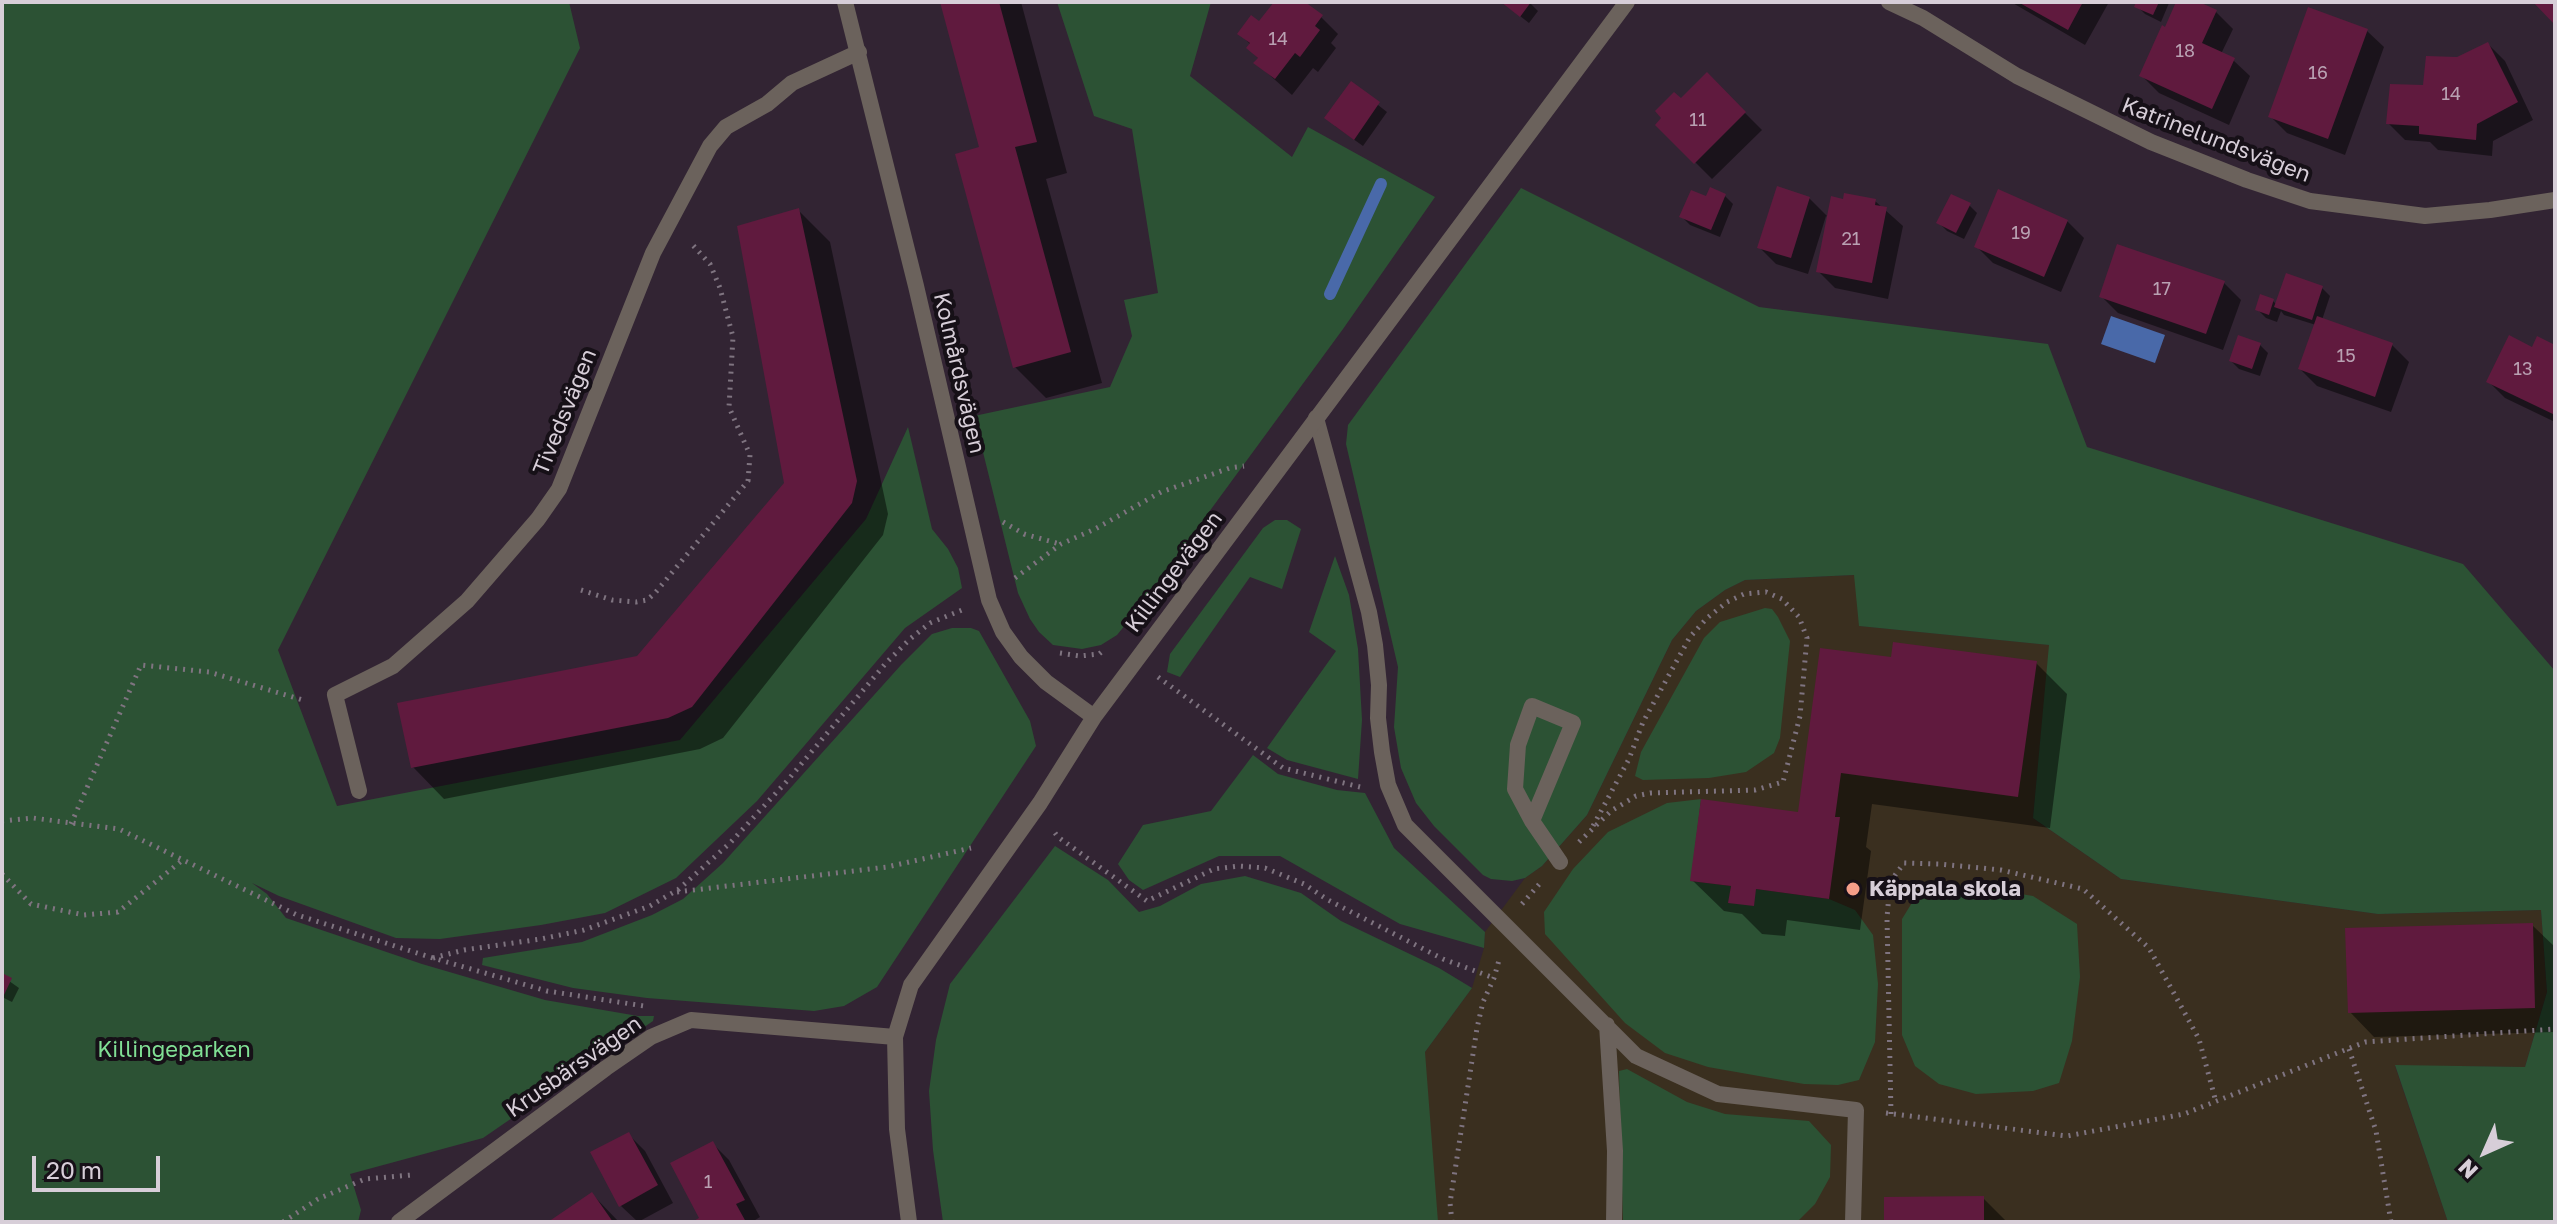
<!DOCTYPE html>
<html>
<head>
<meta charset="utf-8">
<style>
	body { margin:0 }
	#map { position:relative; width:2557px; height:1224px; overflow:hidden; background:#322433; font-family:"Golos Text",sans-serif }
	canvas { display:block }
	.frame { position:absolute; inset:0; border:4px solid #d7ced8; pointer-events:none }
	.north { position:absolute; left:2445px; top:1112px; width:80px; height:80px; -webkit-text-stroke:6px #161017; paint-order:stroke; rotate:225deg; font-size:22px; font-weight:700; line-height:32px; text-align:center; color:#d7ced8 }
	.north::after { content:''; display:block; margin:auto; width:28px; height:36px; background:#d7ced8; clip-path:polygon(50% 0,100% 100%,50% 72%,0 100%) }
	.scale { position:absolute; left:32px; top:1156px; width:128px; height:36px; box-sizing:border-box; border:4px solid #d7ced8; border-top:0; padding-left:10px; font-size:24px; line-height:28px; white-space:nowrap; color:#d7ced8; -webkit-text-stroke:6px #161017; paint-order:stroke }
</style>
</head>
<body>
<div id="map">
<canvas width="2557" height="1224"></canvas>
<div class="frame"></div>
<div class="north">N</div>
<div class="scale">20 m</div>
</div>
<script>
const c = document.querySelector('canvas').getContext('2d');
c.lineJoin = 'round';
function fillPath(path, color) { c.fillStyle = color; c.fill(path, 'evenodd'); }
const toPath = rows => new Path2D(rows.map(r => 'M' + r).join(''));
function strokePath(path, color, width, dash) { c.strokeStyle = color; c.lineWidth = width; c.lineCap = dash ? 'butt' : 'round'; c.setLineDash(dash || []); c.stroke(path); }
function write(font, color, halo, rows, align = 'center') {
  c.font = font + ' "Golos Text",sans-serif'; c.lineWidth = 8; c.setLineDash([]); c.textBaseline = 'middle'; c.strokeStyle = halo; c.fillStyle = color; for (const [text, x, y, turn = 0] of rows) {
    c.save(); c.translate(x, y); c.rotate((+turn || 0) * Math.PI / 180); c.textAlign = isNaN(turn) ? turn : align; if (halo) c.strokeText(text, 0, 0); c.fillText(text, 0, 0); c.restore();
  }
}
fillPath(toPath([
	[1855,575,1860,626,2050,645,2033,818,2121,879,2378,914,2541,910,2547,992,2525,1067,2395,1066,2448,1222,1211,1222,1425,1052,1472,988,1484,948,1485,932,1525,878,1542,866,1587,815,1672,640,1696,611,1725,590,1745,580]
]), '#3a2f1f');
fillPath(toPath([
	[2,2,569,2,580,48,278,650,337,806,680,740,866,519,908,427,932,529,948,549,958,568,962,588,905,628,757,801,676,878,605,913,541,925,440,939,396,938,279,896,252,883,267,894,286,918,422,964,545,1000,638,1016,654,1016,653,1021,483,1138,350,1174,361,1210,358,1222,2,1222],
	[1057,2,1211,2,1190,76,1292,157,1308,127,1435,197,1343,329,1135,613,1117,635,1101,645,1082,649,1053,645,1039,632,1030,619,1018,593,974,416,1110,387,1132,336,1124,300,1158,293,1132,129,1094,116],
	[1521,188,1759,307,2048,344,2087,447,2463,564,2555,671,2555,1222,2448,1222,2395,1065,2525,1067,2547,992,2541,910,2378,914,2121,879,2033,818,2049,645,1859,626,1854,575,1745,580,1725,590,1696,611,1672,640,1587,815,1542,866,1525,878,1512,881,1491,879,1483,875,1434,826,1416,803,1401,768,1394,727,1398,667,1346,444,1348,425],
	[1275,520,1287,520,1301,529,1282,589,1250,577,1180,677,1167,672,1170,654,1263,528],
	[1335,556,1349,595,1358,649,1362,720,1358,779,1287,760,1267,748,1336,651,1309,632],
	[1765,608,1772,609,1778,617,1790,641,1780,738,1774,753,1746,772,1709,778,1643,780,1635,776,1641,752,1704,638,1720,622],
	[952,628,971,628,979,631,1030,721,1036,746,877,987,844,1006,814,1011,647,998,573,988,482,965,483,958,582,942,652,915,683,899,723,863,901,665,932,634],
	[1253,755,1278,774,1337,790,1365,793,1394,848,1485,932,1484,948,1400,924,1280,856,1219,856,1143,890,1129,880,1118,864,1143,825,1211,811],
	[1701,799,1691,881,1731,886,1729,902,1756,889,1829,899,1855,910,1873,935,1878,984,1875,1042,1859,1080,1838,1085,1804,1084,1708,1067,1665,1053,1625,1023,1545,934,1544,912,1573,869,1608,832,1667,803],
	[1055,846,1108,880,1139,912,1160,906,1201,884,1245,876,1301,893,1341,921,1439,968,1472,988,1425,1052,1438,1222,943,1222,933,1150,929,1091,936,1040,950,984],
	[1966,885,2033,896,2077,924,2080,977,2072,1041,2059,1083,2033,1091,1976,1094,1939,1084,1915,1066,1902,1035,1902,919,1921,888],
	[1627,1069,1687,1102,1725,1114,1809,1121,1831,1145,1830,1177,1815,1204,1797,1222,1623,1222,1619,1071]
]), '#2c5234');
fillPath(toPath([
	[2111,316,2165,335,2155,363,2101,344]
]), '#4969a9');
fillPath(toPath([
	[942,2,1021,2,1067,173,1046,179,1102,383,1046,398,1015,367,982,149],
	[1276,2,1301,2,1321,17,1338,34,1331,43,1336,48,1318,72,1313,68,1292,95,1256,63,1259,59,1248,48,1251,45,1239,33,1260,24],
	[1502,2,1529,2,1538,11,1529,23],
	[2011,2,2109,2,2085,45],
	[2138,2,2168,2,2169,3,2161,22,2145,14,2137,6],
	[2178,2,2194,2,2216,12,2233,29,2221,54,2233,60,2250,76,2229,125,2159,93,2142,76],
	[2367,31,2384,47,2345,155,2287,133,2270,116],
	[2488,44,2505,61,2533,120,2493,141,2492,156,2438,150,2430,142,2405,140,2388,123,2424,87,2457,59],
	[1707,75,1762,130,1712,179,1658,125],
	[1351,84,1387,112,1363,146,1335,126],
	[1725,196,1733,204,1720,237,1690,225,1682,217],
	[1809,198,1828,217,1826,216,1808,274,1776,264,1760,248],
	[1875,201,1903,226,1888,299,1835,288,1818,271],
	[1969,205,1977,213,1964,239,1947,231,1939,223],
	[799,211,830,242,888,514,883,535,723,738,700,749,444,799,413,767,638,658,786,484],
	[2067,221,2084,238,2061,292,1993,263,1976,246],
	[2287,276,2322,288,2330,296,2322,320,2392,345,2409,362,2391,412,2317,386,2300,369,2316,325,2284,315,2281,311,2277,322,2266,318,2258,310,2273,301,2277,305],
	[2224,283,2241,300,2223,350,2118,313,2101,296],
	[2260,345,2268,353,2260,376,2239,369,2231,361],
	[2555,347,2555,422,2505,398,2488,381,2533,349],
	[1892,660,2036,663,2067,694,2050,828,1872,804,1866,847,1871,851,1860,930,1787,920,1785,936,1762,934,1742,914,1724,911,1692,880,1800,814],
	[2532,925,2555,947,2555,1032,2374,1037,2350,1012],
	[2,976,19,988,12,1002,2,997],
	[628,1134,645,1151,673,1203,638,1222,621,1206],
	[712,1143,729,1160,760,1217,752,1222,696,1222,702,1219],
	[592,1194,619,1222,552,1222],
	[1983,1198,2007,1222,1886,1222]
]), '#0007');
strokePath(toPath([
	[1330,294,1381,184]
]), '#4969a9', 12);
fillPath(toPath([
	[940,2,999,2,1037,142,1015,147,1071,352,1013,368,955,154,979,147],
	[1274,2,1305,2,1323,15,1315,26,1320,30,1300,57,1295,53,1275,79,1253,63,1258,58,1246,48,1250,43,1237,34,1251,15,1259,21],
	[1501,2,1531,2,1520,17],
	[2018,2,2083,2,2068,30],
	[2136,2,2159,2,2153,15,2134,7],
	[2176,2,2199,2,2217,10,2202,43,2235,58,2212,109,2139,76,2162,25,2165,27],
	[2533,2,2555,2,2555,25],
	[2308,7,2368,29,2328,139,2268,117],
	[2488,42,2518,102,2477,124,2476,140,2419,134,2419,126,2386,124,2390,84,2423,85,2426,56,2457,57],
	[1707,72,1746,112,1694,164,1655,125,1661,118,1655,111,1674,92,1681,98],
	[1351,81,1380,102,1354,140,1324,118],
	[1777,186,1810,197,1791,258,1757,248],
	[1710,187,1726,194,1711,230,1679,217,1691,190,1706,196],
	[1998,189,2068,220,2044,277,1974,247],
	[1844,193,1876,199,1875,205,1887,207,1872,283,1816,272,1831,196,1843,199],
	[1951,194,1971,203,1956,233,1936,223],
	[799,208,857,481,852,503,692,707,668,718,411,768,397,703,637,656,784,483,737,226],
	[2117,244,2225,281,2206,334,2099,297],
	[2286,273,2323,286,2312,320,2274,307],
	[2260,294,2274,299,2269,315,2255,310],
	[2317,316,2393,343,2375,397,2298,369],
	[2238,335,2261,343,2252,369,2229,361],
	[2509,335,2532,347,2537,336,2555,345,2555,415,2486,382],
	[1893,642,2037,661,2018,797,1841,773,1835,817,1840,817,1829,899,1756,889,1754,906,1728,903,1731,886,1690,881,1701,799,1798,812,1820,648,1891,657],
	[2533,923,2535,1008,2348,1013,2345,928],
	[2,973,12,978,4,995,2,994],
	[629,1132,658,1185,619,1207,590,1152],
	[713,1141,745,1200,736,1204,746,1222,692,1222,699,1218,670,1163],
	[592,1192,613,1222,548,1222],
	[1984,1196,1984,1222,1884,1222,1884,1197]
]), '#601a3e');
strokePath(toPath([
	[1003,522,1024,534,1060,544],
	[1015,578,1061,544,1095,529,1161,492,1230,468,1244,466],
	[581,590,612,600,636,602,647,600,655,593,748,481,750,455,729,407,733,337,720,288,710,264,690,242],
	[1060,653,1080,656,1099,654,1104,650],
	[1158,677,1283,768,1360,787],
	[2,821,33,818,119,829,297,915,433,958,547,991,644,1006],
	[71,824,141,665,209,672,306,701],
	[1055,833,1058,837,1147,901,1214,869,1239,866,1265,868,1304,884,1328,900,1443,959,1494,978],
	[1579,842,1611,811,1636,796,1650,793,1755,790,1783,782,1800,716,1807,638,1799,617,1782,599,1766,592,1744,594,1727,602,1707,618,1690,637,1643,722,1629,759,1593,826],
	[2,874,31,904,84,915,118,912,184,859],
	[677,892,887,867,971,848],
	[1522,904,1542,881],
	[433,958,464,950,541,939,584,930,650,906,679,889,731,842,787,781,886,663,910,639,930,623,962,610],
	[2349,1049,2376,1131,2391,1222],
	[1886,1113,2067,1136,2184,1114,2365,1042,2555,1029],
	[1891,1114,1887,918,1890,882,1904,863,1939,864,2001,870,2083,889,2149,948,2199,1039,2216,1102],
	[283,1222,318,1199,365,1179,412,1175],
	[1452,1222,1450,1203,1477,1028,1483,1002,1494,978,1499,960]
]), '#7f7480', 5, [2, 6]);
strokePath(toPath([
	[1316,418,1369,612,1375,645,1379,685,1378,718,1382,752,1388,785,1405,825,1636,1056,1718,1094,1856,1110,1853,1222],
	[1532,821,1573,723,1532,706,1518,745,1515,789,1532,821,1560,862],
	[1607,1025,1615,1151,1614,1222]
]), '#6b625c', 16);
strokePath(toPath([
	[845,2,916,286,989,600,1003,632,1021,657,1046,682,1094,717],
	[1889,2,1923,18,2017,76,2151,142,2247,180,2310,201,2425,216,2490,210,2555,200],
	[359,791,335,695,393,666,467,601,538,519,559,489,653,253,710,146,726,127,767,104,792,83,859,52],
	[399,1222,606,1068,651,1037,691,1020,895,1037],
	[909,1222,897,1129,895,1037,911,985,1040,803,1094,717,1627,2]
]), '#6b625c', 16);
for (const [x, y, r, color] of [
	[1853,889,8,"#f49e89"]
]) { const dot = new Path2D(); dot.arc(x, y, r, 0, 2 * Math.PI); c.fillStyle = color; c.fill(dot); strokePath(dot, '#161017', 3); }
write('18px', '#b9a1b2', null, [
	["14",1278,39],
	["18",2185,51],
	["16",2318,73],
	["14",2451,94],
	["11",1698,120],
	["19",2021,233],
	["21",1851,239],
	["17",2162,289],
	["15",2346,356],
	["13",2523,369],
	["1",708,1182]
]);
write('22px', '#d7ced8', '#161017', [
	["Katrinelundsvägen",2216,140,21],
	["Kolmårdsvägen",959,373,77],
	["Tivedsvägen",565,412,-68],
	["Killingevägen",1174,572,-53],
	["Krusbärsvägen",574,1067,-35]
]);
write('bold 22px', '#d7ced8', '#161017', [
	["Käppala skola",1869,889]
], 'left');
write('22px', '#81e095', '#161017', [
	["Killingeparken",174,1050]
]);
</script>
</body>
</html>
